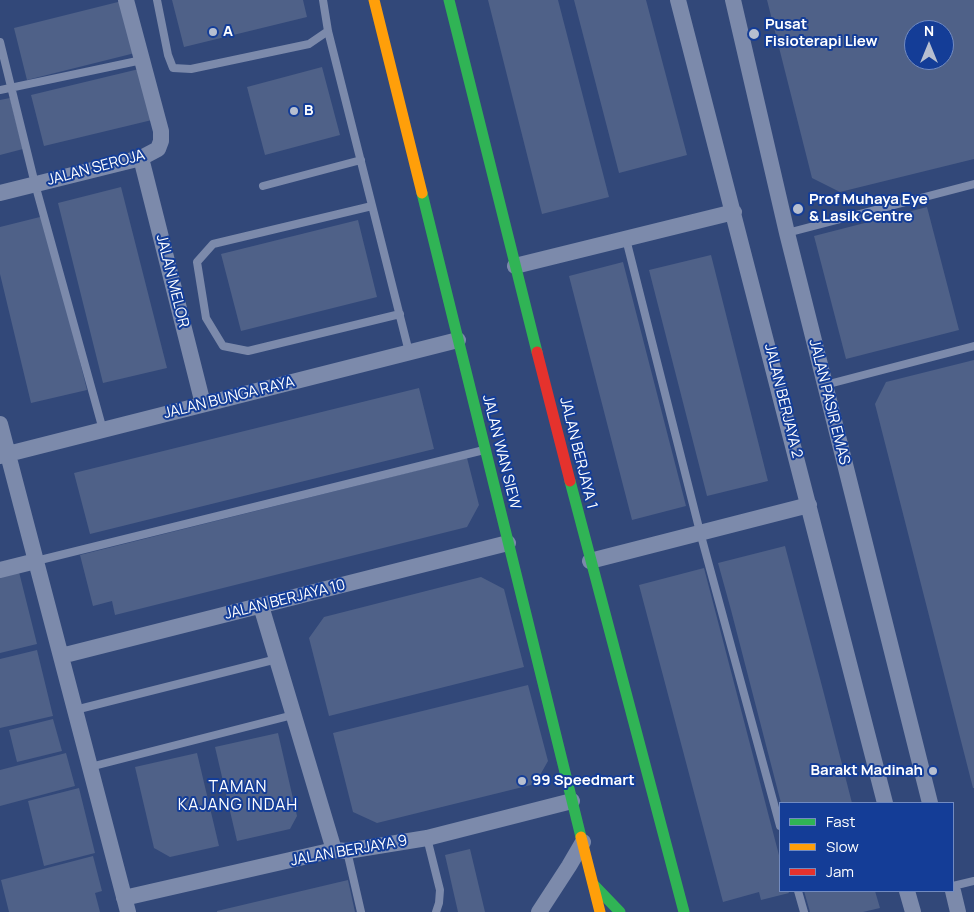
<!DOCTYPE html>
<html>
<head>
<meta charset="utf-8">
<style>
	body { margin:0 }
	#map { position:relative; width:974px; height:912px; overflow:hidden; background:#324879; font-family:Manrope,sans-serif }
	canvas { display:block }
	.legend { position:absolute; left:779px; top:802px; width:175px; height:90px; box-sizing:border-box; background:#143d97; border:1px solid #728bc1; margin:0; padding:6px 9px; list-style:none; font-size:15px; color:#fff }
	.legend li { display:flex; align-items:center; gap:10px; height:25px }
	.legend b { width:25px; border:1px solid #728bc1 }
	.north { position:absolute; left:904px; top:20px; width:50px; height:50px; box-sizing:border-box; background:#143d97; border:1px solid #728bc1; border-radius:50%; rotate:0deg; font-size:14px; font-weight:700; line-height:20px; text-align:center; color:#fff }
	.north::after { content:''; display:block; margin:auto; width:18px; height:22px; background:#b7bfd0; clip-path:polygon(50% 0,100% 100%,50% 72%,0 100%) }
</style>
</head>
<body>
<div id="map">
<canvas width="974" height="912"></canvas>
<ul class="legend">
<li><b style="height:6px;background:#30b455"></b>Fast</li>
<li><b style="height:6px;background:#ff9f0a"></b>Slow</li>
<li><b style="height:6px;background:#e5322d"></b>Jam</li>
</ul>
<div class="north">N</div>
</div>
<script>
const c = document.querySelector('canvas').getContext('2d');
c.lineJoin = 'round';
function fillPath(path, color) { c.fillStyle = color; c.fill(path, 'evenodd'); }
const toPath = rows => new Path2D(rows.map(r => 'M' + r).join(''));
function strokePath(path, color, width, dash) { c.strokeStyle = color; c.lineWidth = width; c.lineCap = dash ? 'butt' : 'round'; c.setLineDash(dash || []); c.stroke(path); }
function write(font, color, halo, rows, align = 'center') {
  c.font = font + ' Manrope,sans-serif'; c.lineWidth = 4; c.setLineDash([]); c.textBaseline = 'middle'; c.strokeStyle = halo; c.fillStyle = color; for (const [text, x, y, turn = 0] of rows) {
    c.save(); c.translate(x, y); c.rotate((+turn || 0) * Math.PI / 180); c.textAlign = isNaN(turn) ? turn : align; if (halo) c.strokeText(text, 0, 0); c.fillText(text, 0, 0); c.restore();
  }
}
fillPath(toPath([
	[172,0,303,0,307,17,184,47],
	[488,0,558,0,609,197,542,214],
	[574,0,646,0,687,155,619,173],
	[767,0,974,0,974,159,840,192,812,178],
	[914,30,944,30,944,60,914,60],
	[122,1,135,53,27,80,14,28],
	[322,67,340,135,265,155,247,87],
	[139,69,152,120,44,146,31,95],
	[10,98,23,149,0,155,0,100],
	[121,187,167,368,103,383,58,203],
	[927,207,959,330,846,359,814,236],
	[44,216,87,390,31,403,0,274,0,227],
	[358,220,377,297,241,331,221,254],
	[711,255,768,481,707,496,649,270],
	[623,262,686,506,632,520,569,276],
	[974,360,974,788,973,788,875,404,886,382],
	[419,388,434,449,90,534,74,473],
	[467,458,479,505,467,527,115,615,112,601,93,606,80,555],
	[785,546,823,690,852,803,781,803,731,610,718,563],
	[704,568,780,859,780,891,788,891,789,893,761,900,759,892,723,902,639,585],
	[19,572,37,644,0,653,0,577],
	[481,577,504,589,524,667,329,716,309,638,324,617],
	[37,650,53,716,0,728,0,659],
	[528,685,548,761,535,784,377,823,353,812,333,733],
	[53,719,62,751,17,762,9,730],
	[278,733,297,816,290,829,237,841,215,747],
	[66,753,75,786,0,806,0,770],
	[197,753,219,846,170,857,154,848,135,767],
	[79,788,95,853,44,866,28,801],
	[470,849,485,912,458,912,445,855],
	[93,856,102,891,95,893,100,912,9,912,1,880],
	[348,880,355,912,217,912,217,911],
	[804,891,875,891,880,908,863,912,810,912]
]), '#4f6188');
strokePath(toPath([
	[157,0,168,55,173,68,191,69,309,44,328,31],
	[323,0,328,31,409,352],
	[0,42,35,184,103,430],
	[0,90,142,60],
	[263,186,361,160],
	[372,206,213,244,197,262,206,318,223,346,248,351,400,314],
	[787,233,974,184],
	[626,239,700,532,780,826],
	[825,385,974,346],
	[36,561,484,450],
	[75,710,277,659],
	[90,767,293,715],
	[427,838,440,890,439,903,436,912],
	[347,851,361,912],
	[953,886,974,881],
	[798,891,804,912]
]), '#7c8aab', 8);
strokePath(toPath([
	[678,0,885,803],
	[733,0,787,233,930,803],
	[141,158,203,404],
	[0,193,141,158,158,149,161,141,161,131,126,0],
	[515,266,734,212],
	[0,424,128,912],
	[0,456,458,340],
	[590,561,809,505],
	[0,570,36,561],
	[261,606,334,850],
	[61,656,508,543],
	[907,891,913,912],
	[953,891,958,912],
	[124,898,334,850,347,851,427,838,572,801],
	[539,912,569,866,583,842]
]), '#7c8aab', 16);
strokePath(toPath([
	[449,0,537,352],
	[422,193,581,837],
	[570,481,684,912],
	[594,885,620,912]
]), '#30b455', 11);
strokePath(toPath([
	[374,0,422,193],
	[581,837,600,912]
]), '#ff9f0a', 11);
strokePath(toPath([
	[537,352,570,481]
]), '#e5322d', 11);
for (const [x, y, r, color] of [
	[213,32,5,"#b7bfd0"],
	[754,34,6,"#b7bfd0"],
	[294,111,5,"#b7bfd0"],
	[798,209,6,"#b7bfd0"],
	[933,771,5,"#b7bfd0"],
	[522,781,5,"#b7bfd0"]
]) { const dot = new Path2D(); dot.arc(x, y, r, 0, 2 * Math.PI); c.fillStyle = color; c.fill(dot); strokePath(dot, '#143d97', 2); }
write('bold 15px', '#fff', '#143d97', [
	["Pusat",765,25],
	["Fisioterapi Liew",765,42],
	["A",223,32],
	["B",304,111],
	["Prof Muhaya Eye",809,200],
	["& Lasik Centre",809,217],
	["Barakt Madinah",923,771,"right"],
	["99 Speedmart",532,781]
], 'left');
write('15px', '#fff', '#143d97', [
	["JALAN SEROJA",96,168,-15],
	["JALAN MELOR",172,281,76],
	["JALAN BUNGA RAYA",229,398,-14],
	["JALAN BERJAYA 2",783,401,76],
	["JALAN PASIR EMAS",829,402,76],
	["JALAN WAN SIEW",501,452,76],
	["JALAN BERJAYA 1",578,453,76],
	["JALAN BERJAYA 10",285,600,-14],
	["JALAN BERJAYA 9",349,851,-10]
]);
c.letterSpacing = '1px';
write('16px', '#fff', '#143d97', [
	["TAMAN",238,788],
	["KAJANG INDAH",238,806]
]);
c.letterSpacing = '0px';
</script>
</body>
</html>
